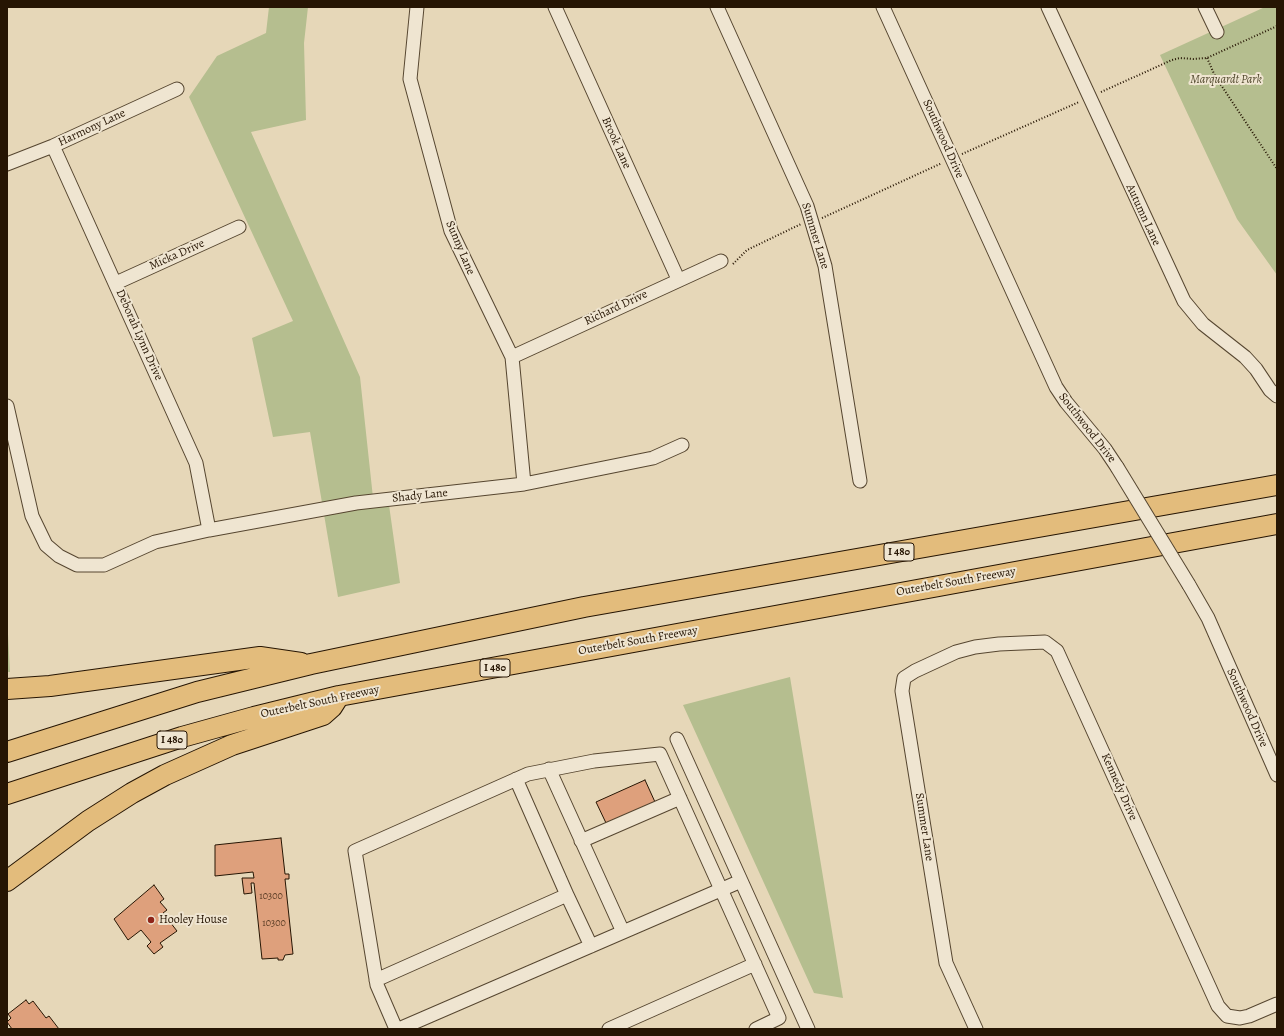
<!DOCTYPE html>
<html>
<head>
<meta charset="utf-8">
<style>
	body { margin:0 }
	#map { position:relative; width:1284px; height:1036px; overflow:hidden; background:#e6d7b8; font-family:Alegreya,serif }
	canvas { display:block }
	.frame { position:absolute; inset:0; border:8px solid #261503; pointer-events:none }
</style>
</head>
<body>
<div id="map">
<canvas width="1284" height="1036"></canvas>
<div class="frame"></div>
</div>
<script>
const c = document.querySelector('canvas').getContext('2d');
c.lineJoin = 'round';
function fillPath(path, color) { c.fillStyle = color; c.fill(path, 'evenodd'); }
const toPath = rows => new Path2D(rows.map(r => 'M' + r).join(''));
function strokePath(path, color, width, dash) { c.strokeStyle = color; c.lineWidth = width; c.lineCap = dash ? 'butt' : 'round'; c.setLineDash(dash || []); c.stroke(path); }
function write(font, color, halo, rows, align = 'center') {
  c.font = font + ' Alegreya,serif'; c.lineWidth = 4; c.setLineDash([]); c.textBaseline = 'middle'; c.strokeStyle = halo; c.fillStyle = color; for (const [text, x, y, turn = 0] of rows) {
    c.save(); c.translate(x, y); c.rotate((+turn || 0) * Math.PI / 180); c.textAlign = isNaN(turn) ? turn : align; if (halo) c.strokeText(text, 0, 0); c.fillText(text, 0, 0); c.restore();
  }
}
fillPath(toPath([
	[269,7,308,7,304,43,306,120,251,132,360,377,374,507,389,505,400,583,338,597,310,432,273,437,252,338,293,321,189,97,217,56,266,33],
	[1265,7,1277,7,1277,275,1237,219,1160,55],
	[7,615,10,672,7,672],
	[790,677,843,998,814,993,683,705]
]), '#b5be8f');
const building = toPath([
	[645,780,655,802,606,823,596,802,645,780],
	[281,838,285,874,289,874,289,879,285,879,293,954,285,955,283,960,278,960,278,958,262,959,254,883,251,883,252,893,244,894,242,878,254,878,253,872,215,876,215,845,281,838],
	[154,885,164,899,160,902,167,910,163,913,177,931,160,943,163,947,154,954,147,946,151,942,141,930,128,940,114,919,154,885],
	[26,1000,29,1004,33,1001,46,1018,49,1016,59,1029,12,1029,7,1022,11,1018,8,1014,26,1000]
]);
fillPath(building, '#dea07c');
strokePath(building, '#261503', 1);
const minor = toPath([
	[417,7,410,79,451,231,512,357,524,484],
	[555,7,678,279],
	[717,7,807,206,825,266,860,481],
	[883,7,1056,387,1066,402,1105,449,1117,467],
	[1048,7,1184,301,1203,324,1245,357,1256,369,1270,390,1277,396],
	[1205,7,1217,32],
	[53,146,196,463,209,530],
	[7,164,53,146,177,89],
	[116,283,239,227],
	[512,357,721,261],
	[7,406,32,516,46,545,59,556,77,565,104,565,155,542,209,530,356,503,524,484,653,458,682,445],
	[1189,585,1208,618,1277,775],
	[677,739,808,1029],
	[549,769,623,932],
	[581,841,680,798],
	[567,895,591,946],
	[376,980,567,895,516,779],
	[396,1029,377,985,355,851,528,774,594,761,660,754,779,1018,756,1029],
	[399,1029,741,881],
	[609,1029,755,964],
	[976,1029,946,963,902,691,904,678,915,671,956,652,975,647,999,644,1045,642,1057,651,1218,1006,1227,1016,1240,1018,1249,1016,1277,1004]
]);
const highway = toPath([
	[7,689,50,686,260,657,301,663],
	[7,752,197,692,311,664,584,607,1277,485],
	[7,794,182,737,254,717,339,696,1277,524],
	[7,881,88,821,132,793,165,775,232,745,323,715,332,707,339,696]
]);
strokePath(minor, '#564630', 15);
strokePath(highway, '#261503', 22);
strokePath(toPath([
	[1207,58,1215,76,1277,169],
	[1101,92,1172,60,1180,58,1193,59,1207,58,1277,26],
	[962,154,1079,102],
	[822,218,942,163],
	[733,264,747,250,801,224]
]), '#261503', 2, [1, 2]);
strokePath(minor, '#efe5d1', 13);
strokePath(highway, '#e3bc7c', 20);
const minorBridge = toPath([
	[1117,467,1189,585]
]);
strokePath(minorBridge, '#564630', 15, []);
strokePath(minorBridge, '#efe5d1', 13);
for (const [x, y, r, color] of [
	[151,920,4,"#8f2418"]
]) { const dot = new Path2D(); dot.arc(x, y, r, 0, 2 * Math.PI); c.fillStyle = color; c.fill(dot); strokePath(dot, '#efe5d1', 1.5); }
write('10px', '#543821', null, [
	["10300",271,897],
	["10300",274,924]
]);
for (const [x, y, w] of [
	[899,552,30],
	[495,668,30],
	[172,740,30]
]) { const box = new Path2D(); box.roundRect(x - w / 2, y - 9, w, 18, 3); c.fillStyle = '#efe5d1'; c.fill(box); strokePath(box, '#261503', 1); }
write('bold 11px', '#261503', null, [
	["I 480",899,552],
	["I 480",495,668],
	["I 480",172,740]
]);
write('italic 12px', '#51482d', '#efe5d1', [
	["Marquardt Park",1226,80]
]);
write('12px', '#261503', '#efe5d1', [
	["Harmony Lane",92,128,-25],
	["Southwood Drive",943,139,66],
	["Brook Lane",616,143,66],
	["Autumn Lane",1143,215,65],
	["Summer Lane",815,236,73],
	["Sunny Lane",460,248,67],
	["Micka Drive",177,255,-24],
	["Richard Drive",616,308,-25],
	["Deborah Lynn Drive",139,335,66],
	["Southwood Drive",1087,428,52],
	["Shady Lane",420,496,-6],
	["Outerbelt South Freeway",956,582,-10],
	["Outerbelt South Freeway",638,641,-10],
	["Outerbelt South Freeway",320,702,-12],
	["Southwood Drive",1247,708,66],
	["Kennedy Drive",1119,787,66],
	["Summer Lane",924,827,81]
]);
write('12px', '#261503', '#efe5d1', [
	["Hooley House",159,920]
], 'left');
</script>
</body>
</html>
